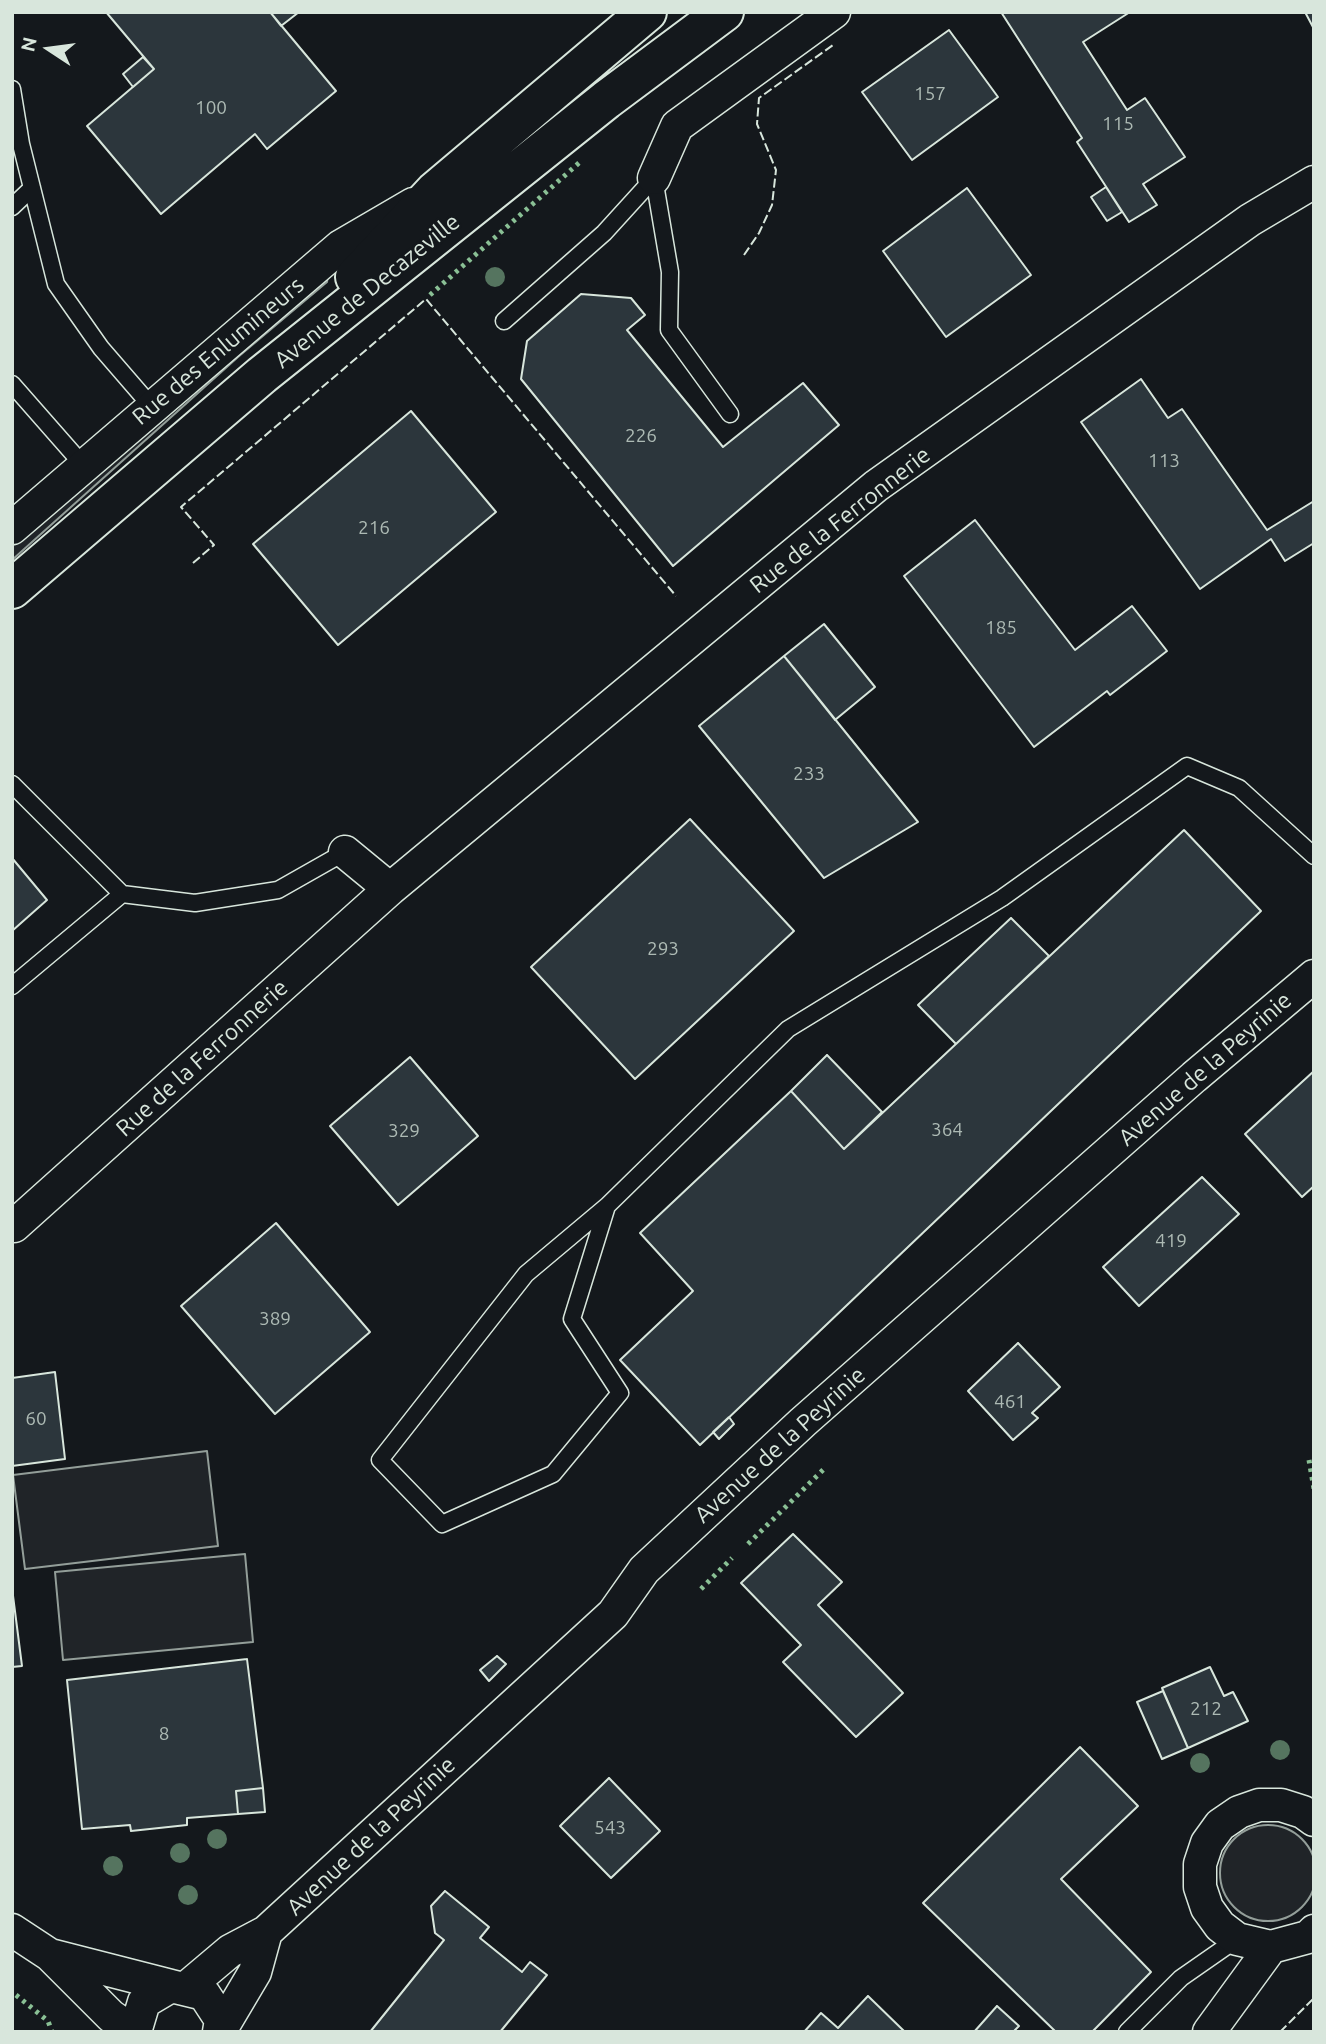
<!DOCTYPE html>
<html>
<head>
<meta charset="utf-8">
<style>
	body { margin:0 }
	#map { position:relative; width:1326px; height:2044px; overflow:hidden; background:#14181c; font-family:Ubuntu,sans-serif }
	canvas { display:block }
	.frame { position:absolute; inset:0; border:14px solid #d8e6dc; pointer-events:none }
	.north { position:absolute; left:14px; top:14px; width:70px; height:70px; -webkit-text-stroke:5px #14181c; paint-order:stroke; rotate:283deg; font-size:19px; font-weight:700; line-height:28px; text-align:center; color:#d8e6dc }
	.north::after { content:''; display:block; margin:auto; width:24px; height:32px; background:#d8e6dc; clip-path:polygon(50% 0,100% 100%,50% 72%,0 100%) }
</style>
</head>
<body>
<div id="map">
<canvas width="1326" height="2044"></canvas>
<div class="frame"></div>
<div class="north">N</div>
</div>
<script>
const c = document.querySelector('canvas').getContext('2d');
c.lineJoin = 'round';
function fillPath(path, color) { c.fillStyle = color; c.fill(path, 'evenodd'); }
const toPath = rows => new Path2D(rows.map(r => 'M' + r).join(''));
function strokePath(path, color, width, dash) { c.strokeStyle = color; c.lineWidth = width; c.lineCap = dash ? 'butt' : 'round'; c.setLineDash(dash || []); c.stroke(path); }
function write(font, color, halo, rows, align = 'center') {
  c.font = font + ' Ubuntu,sans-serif'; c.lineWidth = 5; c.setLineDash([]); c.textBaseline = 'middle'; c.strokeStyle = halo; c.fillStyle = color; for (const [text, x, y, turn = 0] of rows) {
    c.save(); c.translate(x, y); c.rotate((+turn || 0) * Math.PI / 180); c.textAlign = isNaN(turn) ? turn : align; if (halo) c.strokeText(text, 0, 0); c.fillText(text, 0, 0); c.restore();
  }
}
const green = toPath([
	[328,275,327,282,238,357,12,560,12,543,328,275],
	[207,1451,218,1546,25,1569,13,1475,207,1451],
	[245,1554,253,1642,63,1660,55,1572,245,1554],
	'1220 1873a48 48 0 1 1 96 0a48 48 0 1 1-96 0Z'
]);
fillPath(green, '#202428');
strokePath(green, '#939e99', 2);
const building = toPath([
	[106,12,270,12,336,91,267,149,255,134,161,214,87,126,154,69,106,12],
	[270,12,299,12,281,26,270,12],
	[1001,12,1130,12,1083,42,1127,110,1145,98,1185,157,1143,184,1157,205,1129,222,1077,142,1082,138,1001,12],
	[1305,12,1314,12,1314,29,1305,12],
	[949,30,998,97,912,160,862,92,949,30],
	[143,57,154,69,133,87,123,74,143,57],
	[1106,187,1122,212,1107,221,1091,197,1106,187],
	[967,188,1031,275,946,337,883,251,967,188],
	[581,294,631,298,645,315,627,330,723,447,803,383,839,425,673,566,521,379,527,341,581,294],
	[1141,379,1168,418,1182,409,1267,530,1314,501,1314,543,1285,561,1271,539,1200,589,1081,422,1141,379],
	[411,411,496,512,338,645,253,544,411,411],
	[975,520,1075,650,1132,606,1167,651,1110,695,1107,691,1034,747,904,576,975,520],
	[824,624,875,687,835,720,784,656,824,624],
	[784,656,918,822,824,878,699,726,784,656],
	[690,819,794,931,635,1079,531,967,690,819],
	[1184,830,1261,911,700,1445,620,1360,693,1291,640,1233,791,1091,844,1149,1184,830],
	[12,858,47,900,12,931,12,858],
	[1011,918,1049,956,956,1044,918,1005,1011,918],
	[827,1055,882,1112,844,1149,791,1091,827,1055],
	[410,1057,478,1136,398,1205,330,1126,410,1057],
	[1314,1071,1314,1186,1302,1197,1245,1134,1314,1071],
	[1202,1177,1239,1214,1139,1306,1103,1267,1202,1177],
	[276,1223,370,1332,275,1414,181,1306,276,1223],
	[1018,1343,1060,1387,1032,1413,1038,1418,1013,1440,968,1391,1018,1343],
	[55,1372,65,1459,12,1466,12,1378,55,1372],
	[729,1417,734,1424,719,1439,713,1432,729,1417],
	[793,1534,842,1582,818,1605,903,1693,856,1737,783,1662,801,1645,741,1583,793,1534],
	[12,1588,22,1666,12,1667,12,1588],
	[497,1656,506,1664,489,1681,480,1670,497,1656],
	[247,1659,263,1788,236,1791,238,1814,187,1818,187,1825,131,1831,130,1825,82,1829,67,1680,247,1659],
	[1210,1667,1224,1696,1233,1692,1248,1721,1188,1748,1162,1688,1210,1667],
	[1163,1691,1188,1748,1162,1759,1137,1702,1163,1691],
	[1080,1747,1138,1806,1061,1879,1151,1972,1092,2032,1056,2032,923,1903,1080,1747],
	[609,1778,660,1831,611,1878,560,1826,609,1778],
	[263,1788,265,1812,238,1814,236,1791,263,1788],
	[445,1891,489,1927,480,1938,522,1972,530,1962,547,1975,500,2032,370,2032,444,1940,435,1933,431,1906,445,1891],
	[868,1996,905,2032,804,2032,821,2013,838,2028,868,1996],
	[997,2006,1019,2026,1013,2032,974,2032,997,2006]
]);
fillPath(building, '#2c363c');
strokePath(building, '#d8e6dc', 2);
const lane = toPath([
	[12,89,21,144,56,284,101,348,152,407],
	[654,178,670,272,669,330,730,414],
	[12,207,32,188],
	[504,321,604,233,654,178],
	[12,384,84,466],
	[12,784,122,894,195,903,278,890,345,852],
	[12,986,122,894],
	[607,1206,572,1319,620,1393,553,1474,442,1524,380,1460,526,1274,607,1206,788,1029,1002,898,1187,766,1239,788,1314,856],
	[1127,2032,1181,1978,1237,1939]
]);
const street = toPath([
	[654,178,677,126,834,12],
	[12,528,341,246,413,204],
	[345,852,390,889,876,486,1250,220,1314,182],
	[14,1226,390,889],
	[1314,1820,1303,1812,1281,1805,1259,1805,1239,1812,1220,1825,1207,1843,1200,1864,1200,1887,1207,1908,1220,1926,1237,1939,1271,1947,1308,1937,1314,1931],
	[12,1930,50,1955,111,2016,134,2032],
	[50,1955,171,1986],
	[185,1989,230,1951,266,1932,613,1614,644,1570,803,1422,1194,1077,1314,976],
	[220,2031,255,1972,266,1932],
	[135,2032,144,2002,171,1986,204,1994,221,2020,219,2032],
	[1209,2032,1271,1947]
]);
const primary = toPath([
	[355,277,435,191,647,12],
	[12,589,262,375,606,100,724,12]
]);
strokePath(lane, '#d8e6dc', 19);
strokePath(street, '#d8e6dc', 35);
strokePath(primary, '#d8e6dc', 42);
strokePath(lane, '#14181c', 16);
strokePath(street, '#14181c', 32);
strokePath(primary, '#14181c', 38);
strokePath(toPath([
	[430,295,580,162],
	[1309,1460,1314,1489],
	[748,1544,826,1467],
	[701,1589,732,1558],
	[16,1995,48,2021,52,2032]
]), '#8ac095', 5, [3.5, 5]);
strokePath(toPath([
	[744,255,759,233,772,205,776,170,757,124,759,98,833,45],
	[193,563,214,545,181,507,426,299,676,596],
	[1280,2032,1314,1998]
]), '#d8e6dc', 2, [9, 3.5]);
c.fillStyle = '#55745f';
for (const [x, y] of [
	[495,277],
	[1280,1750],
	[1200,1763],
	[217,1839],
	[180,1853],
	[113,1866],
	[188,1895]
]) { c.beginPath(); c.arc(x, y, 10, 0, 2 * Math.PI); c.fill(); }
write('19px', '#adbab4', null, [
	["157",930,94],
	["100",211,108],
	["115",1118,124],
	["226",641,436],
	["113",1164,461],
	["216",374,528],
	["185",1001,628],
	["233",809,774],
	["293",663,949],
	["364",947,1130],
	["329",404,1131],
	["419",1171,1241],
	["389",275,1319],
	["461",1010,1402],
	["60",36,1419],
	["212",1206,1709],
	["8",164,1734],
	["543",610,1828]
]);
write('23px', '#d8e6dc', '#14181c', [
	["Avenue de Decazeville",367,291,-39],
	["Rue des Enlumineurs",218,351,-40],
	["Rue de la Ferronnerie",840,520,-38],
	["Rue de la Ferronnerie",202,1058,-42],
	["Avenue de la Peyrinie",1205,1069,-41],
	["Avenue de la Peyrinie",780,1445,-42],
	["Avenue de la Peyrinie",371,1836,-43]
]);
</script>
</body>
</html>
